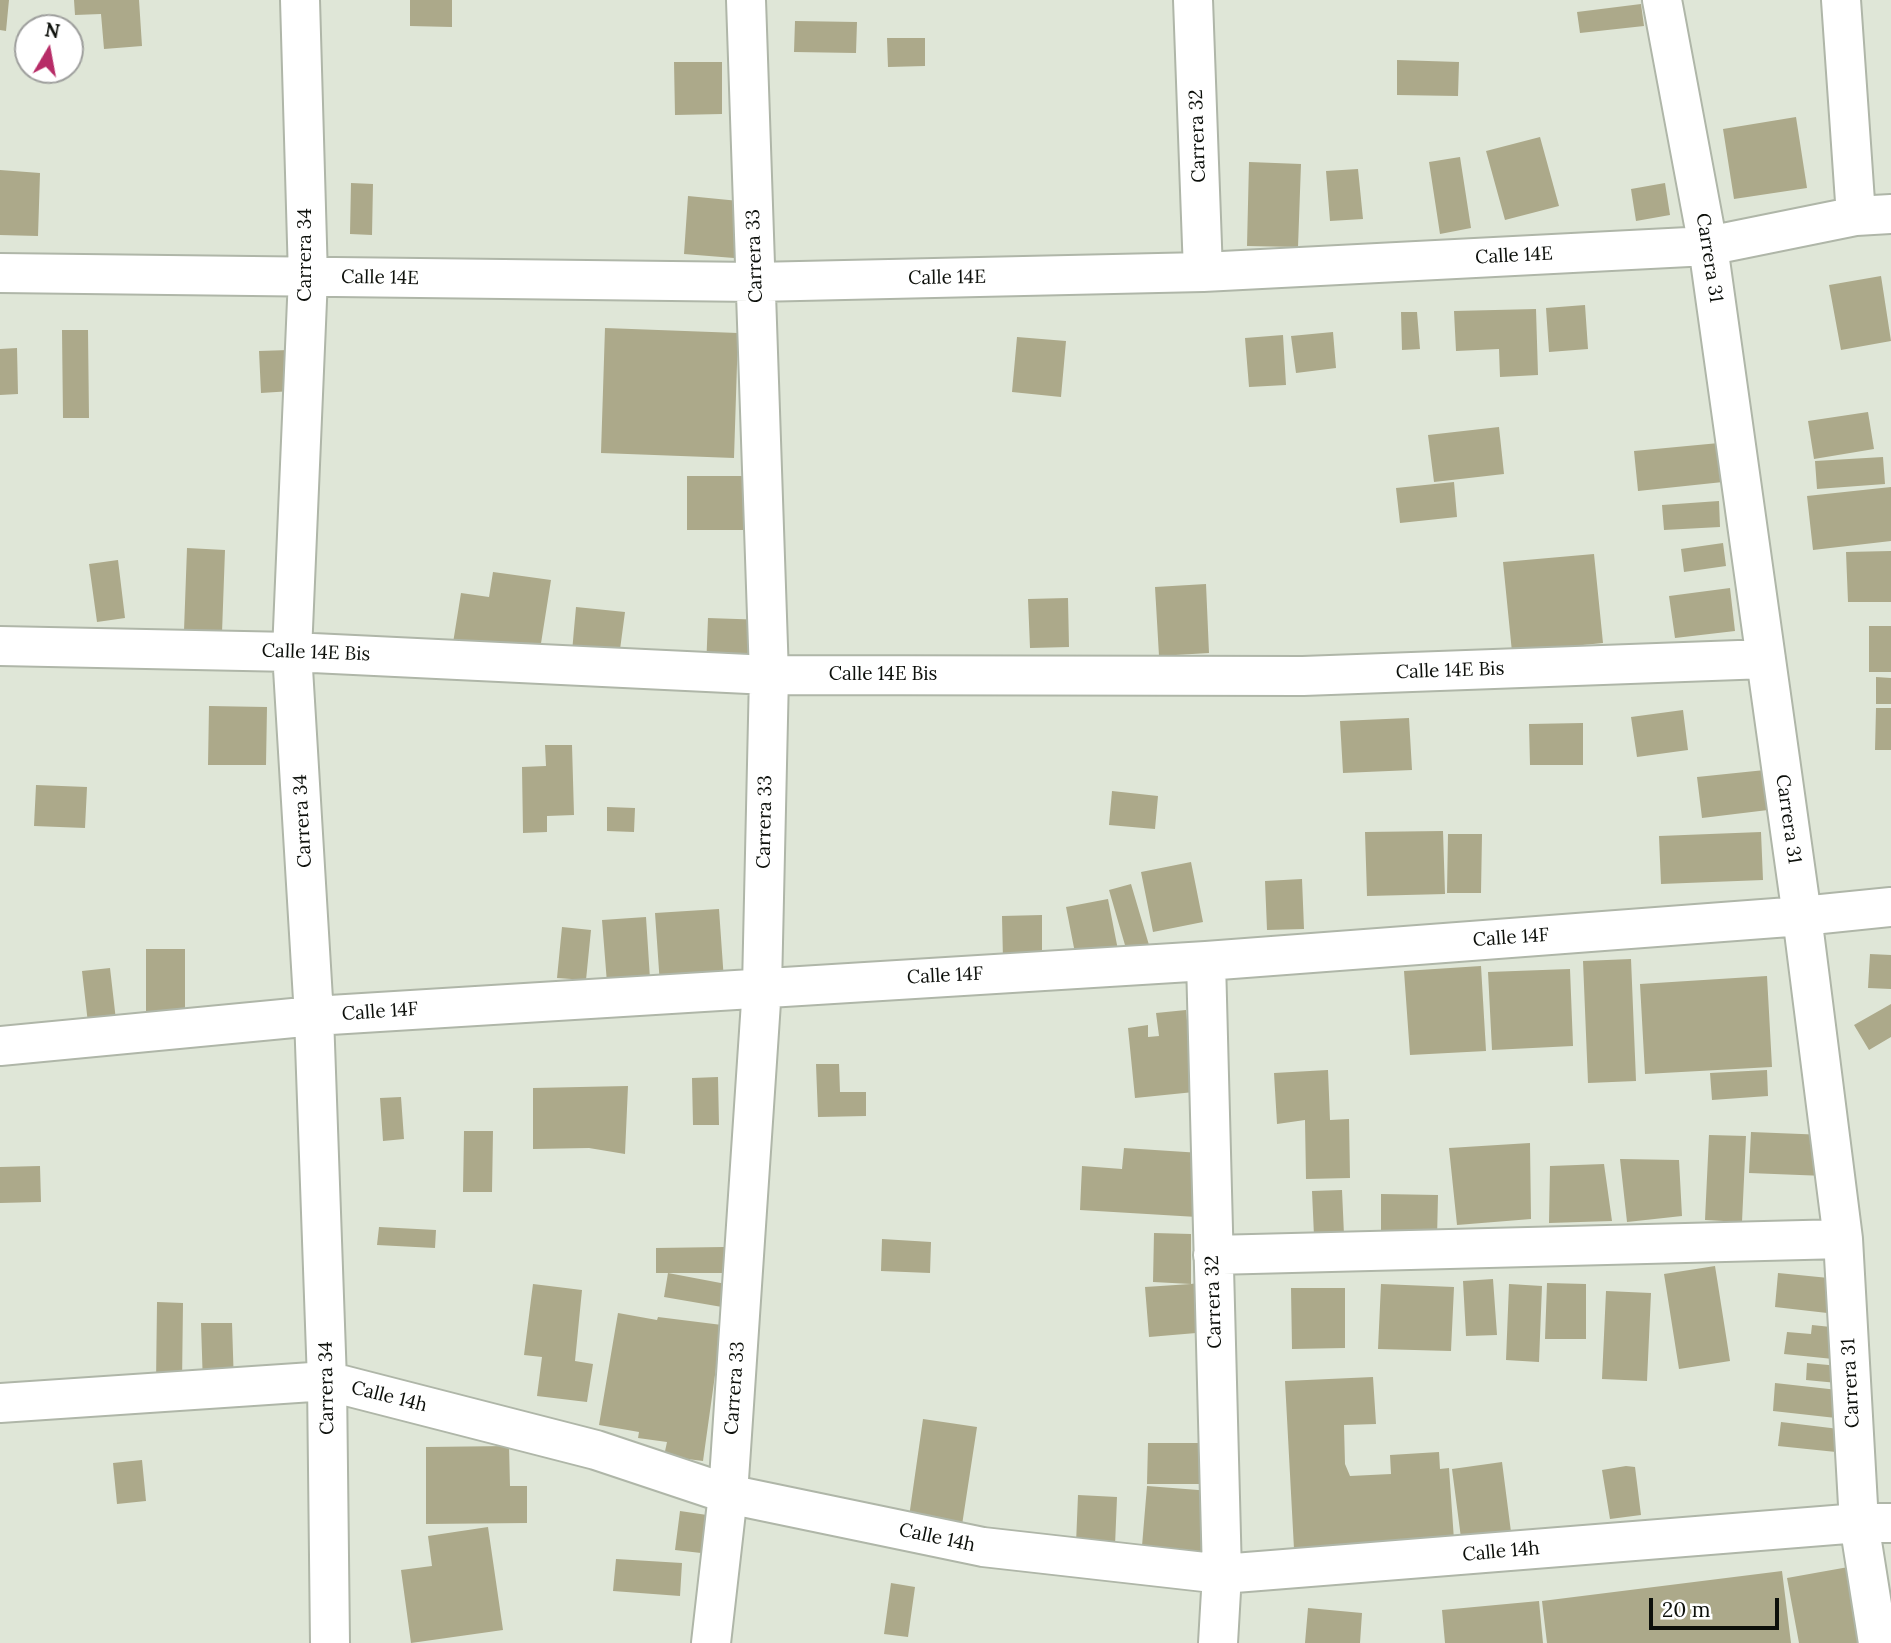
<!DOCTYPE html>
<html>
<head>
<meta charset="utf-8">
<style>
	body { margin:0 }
	#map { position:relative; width:1891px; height:1643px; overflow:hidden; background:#dfe6d7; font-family:Lora,serif }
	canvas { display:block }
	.north { position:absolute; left:14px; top:14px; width:70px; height:70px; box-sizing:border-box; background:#fff; border:2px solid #9e9f9d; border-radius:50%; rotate:10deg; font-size:19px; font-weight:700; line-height:28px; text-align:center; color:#0d100b }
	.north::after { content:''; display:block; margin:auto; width:24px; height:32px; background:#b72c67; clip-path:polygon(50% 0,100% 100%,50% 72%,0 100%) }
	.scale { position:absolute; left:1649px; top:1598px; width:130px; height:32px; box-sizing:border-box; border:4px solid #0d100b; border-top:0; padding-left:9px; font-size:21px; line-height:24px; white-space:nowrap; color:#0d100b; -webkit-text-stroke:5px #fff; paint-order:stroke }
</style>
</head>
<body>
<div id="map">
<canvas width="1891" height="1643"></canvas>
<div class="north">N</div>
<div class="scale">20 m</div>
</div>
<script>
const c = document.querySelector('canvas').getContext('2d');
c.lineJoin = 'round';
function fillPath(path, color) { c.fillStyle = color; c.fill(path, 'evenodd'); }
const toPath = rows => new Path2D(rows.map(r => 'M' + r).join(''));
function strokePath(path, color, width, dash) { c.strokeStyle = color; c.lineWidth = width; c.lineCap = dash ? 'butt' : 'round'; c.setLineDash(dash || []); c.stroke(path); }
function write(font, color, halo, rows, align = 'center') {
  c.font = font + ' Lora,serif'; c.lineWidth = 7; c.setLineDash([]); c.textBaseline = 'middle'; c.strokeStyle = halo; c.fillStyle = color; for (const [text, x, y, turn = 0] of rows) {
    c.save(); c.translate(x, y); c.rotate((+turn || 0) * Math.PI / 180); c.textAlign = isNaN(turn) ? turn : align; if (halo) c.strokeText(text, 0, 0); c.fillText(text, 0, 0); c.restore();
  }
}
fillPath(toPath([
	[0,0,9,0,6,31,0,30],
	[74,0,139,0,142,46,104,49,101,14,75,15],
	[410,0,452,0,452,27,410,26],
	[1641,4,1644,26,1580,33,1577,12],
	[795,21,857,22,856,53,794,52],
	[887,38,925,38,925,66,888,67],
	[1397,60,1459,62,1458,96,1397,95],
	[674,62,722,62,722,114,675,115],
	[1796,117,1807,188,1734,199,1723,129],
	[1540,137,1559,206,1505,220,1486,151],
	[1460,157,1471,228,1440,234,1429,162],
	[1249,162,1301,164,1298,247,1247,246],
	[1358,169,1363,219,1330,221,1326,171],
	[0,170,40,173,38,236,0,235],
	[351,183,373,184,372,235,350,234],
	[1665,183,1670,215,1636,221,1631,189],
	[688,196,739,201,734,258,684,254],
	[1881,276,1891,341,1841,350,1829,285],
	[1585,305,1588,349,1549,352,1546,308],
	[1536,309,1538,375,1500,377,1499,349,1456,351,1454,311],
	[1401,312,1417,312,1420,349,1402,350],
	[605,328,738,333,734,458,601,453],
	[62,330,88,330,89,418,63,418],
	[1333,332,1336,368,1296,373,1291,336],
	[1283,335,1286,385,1249,387,1245,338],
	[1017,337,1066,341,1061,397,1012,392],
	[17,348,18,394,0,395,0,349],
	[289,350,292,391,261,393,259,351],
	[1868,412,1874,449,1814,459,1808,421],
	[1499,427,1504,474,1434,482,1428,435],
	[1719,443,1723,482,1638,491,1634,451],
	[1883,457,1885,484,1817,489,1815,461],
	[687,476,748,476,749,530,687,530],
	[1454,482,1457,517,1400,523,1396,488],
	[1891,487,1891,541,1813,550,1807,496],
	[1719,501,1720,527,1664,530,1662,505],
	[1723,543,1726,566,1684,572,1681,549],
	[187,548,225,550,222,633,184,631],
	[1891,551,1891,602,1848,602,1846,552],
	[1594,554,1603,643,1512,652,1503,562],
	[118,560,125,618,97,622,89,564],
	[493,572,551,580,539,656,453,643,461,593,489,597],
	[1206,584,1209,653,1159,656,1155,587],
	[1730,588,1735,631,1675,638,1669,596],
	[1068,598,1069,647,1030,648,1028,599],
	[576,607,625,612,619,657,572,652],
	[708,618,766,620,762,672,706,669],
	[1869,626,1891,626,1891,672,1869,672],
	[1876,677,1891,678,1891,704,1876,704],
	[209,706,267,707,266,765,208,765],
	[1876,708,1891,708,1891,750,1875,750],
	[1683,710,1688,750,1637,757,1631,717],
	[1409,718,1412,770,1343,773,1340,721],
	[1583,723,1583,765,1530,765,1529,724],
	[545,745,572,745,574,815,547,816,547,832,523,833,522,767,546,766],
	[1765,770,1768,810,1702,818,1697,777],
	[36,785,87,787,85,828,34,826],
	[1112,791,1158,796,1155,829,1109,825],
	[607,807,635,808,634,832,607,831],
	[1443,831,1445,894,1367,896,1365,832],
	[1761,832,1763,880,1661,884,1659,836],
	[1448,834,1482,834,1481,893,1447,893],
	[1191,862,1203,922,1153,932,1141,872],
	[1302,879,1304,929,1267,930,1265,881],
	[1131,884,1149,945,1127,952,1109,890],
	[1108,899,1118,950,1076,958,1066,907],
	[719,909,724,981,660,985,655,913],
	[1042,915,1042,959,1003,960,1002,916],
	[646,917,650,979,607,983,602,920],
	[562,927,591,930,586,980,557,978],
	[146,949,185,949,185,1019,146,1018],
	[1870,954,1891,955,1891,989,1868,988],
	[1631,959,1636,1081,1588,1083,1583,961],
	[1481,966,1486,1051,1410,1055,1404,971],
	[110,968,117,1029,89,1032,82,971],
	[1570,969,1573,1046,1492,1050,1488,972],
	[1767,976,1772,1067,1645,1074,1640,984],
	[1891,1004,1891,1037,1869,1050,1854,1025],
	[1186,1010,1194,1092,1135,1098,1128,1028,1148,1025,1148,1037,1159,1036,1156,1013],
	[816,1064,839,1064,840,1092,866,1092,866,1116,818,1117],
	[1328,1070,1330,1120,1349,1119,1350,1178,1306,1179,1305,1120,1277,1124,1274,1073],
	[1767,1070,1768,1096,1712,1100,1710,1073],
	[718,1077,719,1125,693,1125,692,1078],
	[628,1086,625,1154,589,1148,533,1149,533,1088],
	[401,1097,404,1139,383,1141,380,1098],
	[464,1131,493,1131,492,1192,463,1192],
	[1751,1132,1826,1135,1825,1176,1749,1173],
	[1709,1135,1746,1136,1742,1222,1705,1220],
	[1530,1143,1531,1219,1457,1225,1449,1148],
	[1124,1148,1201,1153,1197,1217,1080,1210,1082,1166,1122,1169],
	[1620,1159,1679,1160,1682,1216,1627,1222],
	[1604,1164,1612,1221,1549,1223,1550,1166],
	[40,1166,41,1202,0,1203,0,1167],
	[1342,1190,1344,1235,1314,1236,1312,1191],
	[1381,1194,1438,1195,1437,1239,1381,1239],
	[379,1227,436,1230,435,1248,377,1245],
	[1154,1233,1191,1234,1191,1284,1204,1282,1208,1332,1149,1337,1145,1287,1191,1284,1153,1282],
	[882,1239,931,1242,930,1273,881,1271],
	[724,1247,724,1273,656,1273,656,1248],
	[1715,1266,1730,1361,1679,1369,1664,1274],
	[668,1273,726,1284,722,1307,664,1297],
	[1778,1273,1839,1279,1836,1314,1775,1307],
	[1493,1279,1497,1335,1466,1336,1463,1281],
	[1547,1283,1586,1284,1586,1339,1545,1339],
	[533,1284,582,1290,575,1361,593,1364,587,1402,537,1396,542,1357,524,1355],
	[1381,1284,1454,1287,1451,1351,1378,1349],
	[1509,1284,1542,1286,1539,1362,1506,1360],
	[1291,1288,1345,1288,1345,1348,1292,1349],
	[1606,1291,1651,1293,1647,1381,1602,1379],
	[157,1302,183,1303,182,1384,156,1384],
	[618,1313,657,1320,658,1317,722,1325,703,1461,664,1456,667,1442,638,1438,639,1432,599,1425],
	[201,1323,232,1323,234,1385,203,1386],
	[1812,1325,1831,1327,1843,1360,1784,1354,1787,1332,1811,1334],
	[1807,1363,1850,1367,1848,1384,1806,1380],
	[1373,1377,1376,1424,1344,1425,1345,1464,1350,1476,1391,1474,1390,1455,1439,1452,1440,1469,1449,1468,1454,1540,1294,1549,1285,1381],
	[1775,1383,1838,1390,1836,1418,1773,1411],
	[923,1419,977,1427,962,1525,909,1517],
	[1781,1422,1839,1429,1836,1452,1778,1446],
	[1148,1443,1206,1443,1205,1484,1147,1484],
	[509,1446,510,1486,527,1486,527,1523,426,1524,426,1447],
	[142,1460,146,1501,117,1504,113,1463],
	[1502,1462,1511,1532,1461,1538,1452,1469],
	[1626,1466,1635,1467,1641,1515,1610,1519,1602,1470],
	[1147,1486,1211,1491,1206,1563,1141,1558],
	[1078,1495,1117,1497,1115,1546,1076,1544],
	[680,1511,707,1515,701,1553,675,1550],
	[488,1527,503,1630,411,1643,401,1570,432,1566,428,1536],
	[616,1559,682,1563,680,1596,613,1591],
	[1854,1566,1868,1643,1799,1643,1787,1578],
	[1782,1571,1791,1643,1547,1643,1542,1601],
	[891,1583,915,1587,908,1637,884,1634],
	[1539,1601,1543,1643,1445,1643,1442,1610],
	[1308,1608,1362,1613,1360,1643,1305,1643]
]), '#aca98a');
const minor = toPath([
	[300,0,308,277,292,652,314,1016,327,1381,330,1643],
	[1193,0,1203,272],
	[1662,0,1708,246,1802,916,1843,1239,1859,1523,1878,1643],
	[1841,0,1856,216],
	[0,273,755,282,1203,272,1708,246,1856,216,1891,214],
	[0,646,292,652,769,675,1303,676,1766,659],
	[1206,961,1222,1574,1218,1643],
	[0,1046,314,1016,1206,961,1802,916,1891,907],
	[1213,1255,1843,1239],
	[0,1403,327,1381,596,1450,728,1494,983,1547,1222,1574,1859,1523,1891,1523],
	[711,1643,728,1494,762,987,769,675,746,0]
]);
strokePath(minor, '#afb6a8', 42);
strokePath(minor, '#fff', 38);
write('19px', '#0d100b', '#fff', [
	["Carrera 32",1198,136,-92],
	["Carrera 34",306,255,-90],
	["Carrera 33",755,256,-92],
	["Calle 14E",1514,256,-3],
	["Carrera 31",1709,258,81],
	["Calle 14E",380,278,1],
	["Calle 14E",947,278,-1],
	["Calle 14E Bis",316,653,2],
	["Calle 14E Bis",1450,671,-2],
	["Calle 14E Bis",883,675],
	["Carrera 31",1788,819,82],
	["Carrera 34",303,821,-93],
	["Carrera 33",765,822,-89],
	["Calle 14F",1511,938,-4],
	["Calle 14F",945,976,-3],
	["Calle 14F",380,1012,-4],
	["Carrera 32",1214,1302,-92],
	["Carrera 31",1851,1383,-93],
	["Carrera 34",327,1388,-91],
	["Carrera 33",735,1388,-86],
	["Calle 14h",389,1397,14],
	["Calle 14h",937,1538,12],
	["Calle 14h",1501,1552,-5]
]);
</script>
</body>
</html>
